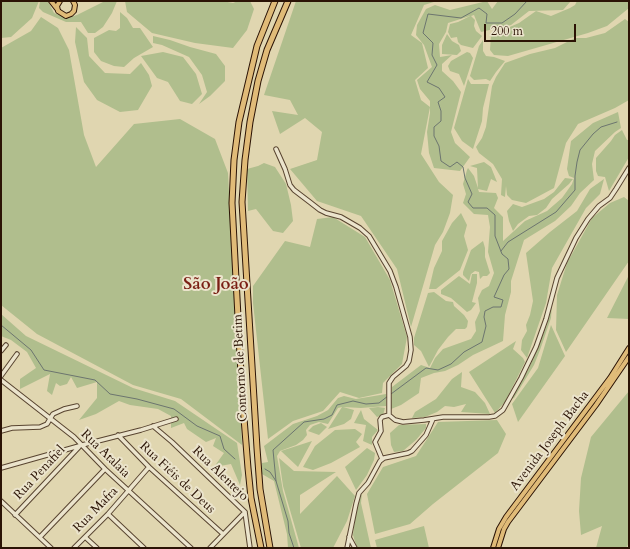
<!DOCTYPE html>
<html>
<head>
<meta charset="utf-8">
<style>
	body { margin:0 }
	#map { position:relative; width:630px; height:549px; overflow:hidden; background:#e0d6b0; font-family:Cardo,serif }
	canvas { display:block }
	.frame { position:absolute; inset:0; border:2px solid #2b1305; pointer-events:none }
	.scale { position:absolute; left:484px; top:24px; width:92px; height:18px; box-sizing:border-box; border:2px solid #2b1305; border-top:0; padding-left:5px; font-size:12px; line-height:14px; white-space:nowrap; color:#2b1305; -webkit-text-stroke:3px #ebe4cc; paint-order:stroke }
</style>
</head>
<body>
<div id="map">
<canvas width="630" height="549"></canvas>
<div class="frame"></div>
<div class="scale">200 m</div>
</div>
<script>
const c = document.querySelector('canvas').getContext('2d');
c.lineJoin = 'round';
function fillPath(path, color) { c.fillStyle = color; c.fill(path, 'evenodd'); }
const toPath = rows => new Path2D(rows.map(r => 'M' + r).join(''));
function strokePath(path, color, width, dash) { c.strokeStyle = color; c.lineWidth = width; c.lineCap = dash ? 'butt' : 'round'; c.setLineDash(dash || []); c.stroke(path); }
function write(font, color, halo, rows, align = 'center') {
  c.font = font + ' Cardo,serif'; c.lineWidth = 4; c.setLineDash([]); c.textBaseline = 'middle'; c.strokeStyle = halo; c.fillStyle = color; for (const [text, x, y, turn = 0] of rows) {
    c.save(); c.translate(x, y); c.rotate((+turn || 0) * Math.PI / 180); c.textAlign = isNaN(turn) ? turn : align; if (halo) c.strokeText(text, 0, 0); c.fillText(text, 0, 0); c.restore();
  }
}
fillPath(toPath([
	[1,1,39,1,32,18,11,37,1,38],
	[40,1,45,2,48,1,54,13,67,18,77,15,105,1,117,1,112,13,103,27,95,33,88,33,81,22,66,22,43,12,39,8],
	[125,1,222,1,233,3,238,1,250,1,254,9,247,30,233,48,195,43,152,33,127,12],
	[296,1,437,1,424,5,411,35,422,43,428,68,415,80,421,100,430,107,421,154,439,182,453,195,450,213,443,232,435,245,411,327,397,269,361,216,317,201,290,169,317,160,322,132,305,118,280,134,272,111,298,115,290,100,264,95],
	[487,1,492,9,498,1,571,1,563,10,529,11,511,25,481,32,474,15,471,16,475,20,474,26,476,31,482,36,473,48,461,45,458,42,457,37,451,38,448,32,450,24,458,22,470,16,448,23,446,32,439,44,440,57,452,55,442,64,442,71,453,81,461,92,451,132,455,143,470,157,460,171,434,168,429,153,427,132,430,113,430,101,420,89,417,80,432,67,424,45,416,35,417,25,426,9,435,5,450,10],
	[577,1,629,1,629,8,607,26,588,33,508,56,494,55,490,50,491,35,519,23,536,11,551,16,570,8,575,5],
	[120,12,127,18,133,28,140,28,153,47,134,58,124,67,114,66,101,61,94,52,94,38,109,30,116,31,120,28],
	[41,17,58,28,69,50,84,135,96,167,134,124,180,119,215,139,228,173,242,445,181,399,133,385,37,334,1,305,1,48,31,31],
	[625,19,629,22,629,100,615,108,578,124,566,143,554,188,526,203,512,200,507,195,506,186,505,197,501,195,502,179,493,164,479,153,476,147,482,138,486,127,492,86,496,77,505,63,530,54,555,48,575,38,586,38,605,33],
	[76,27,87,38,89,56,105,73,130,74,141,63,149,75,152,86,138,110,120,112,97,100,84,82,75,42],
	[447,34,452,41,459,45,461,51,457,55,442,54,442,45],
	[153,36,170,40,190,47,216,54,225,66,225,81,210,96,199,104,207,92,202,75,189,57,162,45,153,43],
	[483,40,483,51,486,56,494,57,505,61,496,72,490,81,486,79,474,80,470,76,479,46],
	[163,52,183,57,196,74,202,94,192,104,180,101,168,82,157,78,141,56],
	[467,52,470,53,473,58,464,86,459,74,450,71,448,66,451,61],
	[468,79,471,84,489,84,483,108,482,121,473,149,462,141,454,128],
	[618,112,621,128,615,132,595,151,592,164,594,180,580,193,571,206,555,221,524,240,511,281,511,292,505,315,503,341,473,355,458,365,445,371,434,373,421,378,419,393,401,405,391,409,392,387,421,365,430,368,435,358,443,349,471,339,476,331,475,322,480,311,478,298,482,290,489,286,494,273,488,252,490,227,488,215,474,214,463,203,466,194,463,184,467,170,468,168,474,176,478,188,477,168,470,166,484,162,491,167,497,182,491,179,487,191,478,189,479,192,496,193,498,198,494,208,503,217,503,241,525,221,547,211,562,198,572,184,574,178,569,176,567,169,571,141,593,123],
	[622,130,627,140,629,140,629,157,609,191,605,177,598,176,596,171,596,158,611,141,615,135],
	[264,163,275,167,286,184,291,205,293,221,283,233,273,231,256,209,248,211,247,169,258,166],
	[565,178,573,179,569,184,552,199,546,208,537,215,529,216,518,224,513,231,509,221,507,211,513,204,522,207,544,199,554,192],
	[604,179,600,194,586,208,552,268,546,303,527,358,521,350,522,340,527,331,526,325,530,315,533,301,526,253,550,232,577,211,590,189],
	[624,197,629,201,629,261,566,352,556,330,557,295,567,263,592,218,610,203],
	[461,213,467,225,464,236,468,250,460,270,436,289,429,289,434,268,442,251,442,241,452,223],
	[333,217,365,237,390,280,407,337,402,364,383,383,382,393,359,398,340,392,323,411,293,421,268,439,253,303,253,286,285,241,310,247,317,219],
	[483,241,485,248,485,257,490,273,487,276,483,276,480,279,479,272,475,271,471,274,469,281,463,275,463,272,471,250],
	[472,274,477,274,477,283,472,302,476,303,471,310,467,312,451,298,441,294,441,290,459,276,470,284],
	[629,275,629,319,607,318],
	[556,286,552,303,551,318,540,350,534,365,514,398,511,399,529,368,540,342,547,325],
	[434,292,446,301,453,302,454,306,464,315,468,321,467,327,465,329,456,329,448,337,438,350,429,367,421,351,414,345,414,338,428,293],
	[1,314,26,336,133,388,175,401,237,443,242,475,240,485,231,464,214,467,224,453,213,446,216,438,206,442,187,429,184,423,171,428,171,416,158,409,130,405,119,401,96,414,79,420,97,398,97,382,77,388,71,377,67,384,60,386,56,383,52,395,47,391,50,374,20,389,20,379,36,368,27,352,11,340,1,336],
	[551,325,565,356,518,422,512,404,538,368],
	[516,341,513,349,523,358,525,362,505,402,495,413,469,372],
	[462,372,461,387,475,392,485,403,490,414,461,412,466,404,454,407,445,406,437,412,425,417,412,418,415,412,436,399,452,379],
	[629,391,629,543,626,548,596,548,602,526,581,535,579,511,581,478,591,437],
	[386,394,386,406,361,408,343,407,354,410,351,419,344,424,328,429,342,407,338,408,328,424,319,422,310,425,306,430,307,435,303,440,296,445,280,451,277,456,283,491,299,548,288,548,287,534,274,481,262,474,262,463,268,462,264,446,293,424,317,416,328,410,338,398,344,396,356,399],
	[378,407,385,408,383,415,377,417,369,408],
	[361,410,364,419,378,430,372,437,372,445,363,441,366,425,354,423],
	[497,420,506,434,498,453,433,504,410,524,375,534,367,494,383,467,416,456,438,422],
	[321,423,327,427,319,435,308,431,313,426],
	[426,424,426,428,416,440,403,451,394,452,391,445,390,433,399,425],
	[355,429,362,434,356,442,360,447,331,463,313,470,303,467,315,446,335,430],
	[312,441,298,467,281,451],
	[367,448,375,453,374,460,367,475,356,490,345,467],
	[279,458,294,471,336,472,300,495,300,514,337,476,355,496,347,521,333,548,301,548,283,486],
	[362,493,361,503,371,548,357,548,353,535,356,511],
	[424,526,429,548,377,548,375,540]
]), '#b0be8d');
strokePath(toPath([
	[501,251,508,242,556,212,575,190,575,176,577,162,580,150,593,134,601,127,617,122],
	[1,325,31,350,44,370,95,380,110,394,137,399,174,409,197,426,220,436,224,449,235,459],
	[391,394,426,368,438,370,451,364,464,352,482,342,486,326,484,317,485,311,493,307,501,307,503,300,494,297,504,275,509,269,508,259,502,254,495,236,495,215,487,208,473,208,468,202,472,194,465,178,463,167,457,162,450,167,441,161,439,146,434,136,434,127,441,121,441,111,438,102,445,97,439,88,427,82,437,65,432,55,433,43,423,33,428,14,461,18,479,8,487,14,486,23,502,23,515,14,527,1],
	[265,469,270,472,276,481],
	[294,548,289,533,288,521,276,481,273,450,304,422,324,419,332,415,337,405,353,401,366,404,379,403,388,396]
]), '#6c756f', 1);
const minor = toPath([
	[276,149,285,169,290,185,294,190,311,203,320,210,326,213,341,217,360,228,369,236,390,271,396,287,410,337,411,350,409,361,406,366,393,377,389,383,389,415,395,420,403,422,424,420,443,417,489,417,495,416,503,410,521,378,536,347,546,319,557,278,576,238,588,219,599,206,610,198,616,189,629,168],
	[1,351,6,345],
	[1,376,17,354],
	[1,380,74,437,105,469,191,548],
	[153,426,172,442,245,512,250,548],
	[1,431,12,428,40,427,47,424,53,414,64,409,77,406],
	[118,435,149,467,223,534],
	[382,459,375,442,381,431,380,420,382,417,389,415],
	[1,468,86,444,141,430,176,419],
	[1,501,51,548],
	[108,514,144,548],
	[15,515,79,447],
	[40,537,105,469],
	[85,537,97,548],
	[349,537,355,548],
	[74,548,108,514,149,467],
	[210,548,245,512],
	[347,548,356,504,359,493,368,483,380,461,384,458,408,453,412,451,426,435,433,419]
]);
const major = toPath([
	[51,1,58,10],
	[60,1,57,6,58,11,66,16,71,14,74,11,75,5,73,1],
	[493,548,499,529,506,517,610,378,629,348],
	[498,548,504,529,508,522,596,405,629,357]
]);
const highway = toPath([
	[261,548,251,498,248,468,242,393,232,203,234,160,239,122,257,46,275,1],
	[270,548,260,489,257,448,242,202,245,160,250,122,258,81,267,50,288,1]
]);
strokePath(minor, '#584430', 5.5);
strokePath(major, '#2b1305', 6);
strokePath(highway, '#2b1305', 7);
strokePath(minor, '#ebe4cc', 3.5);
strokePath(major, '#e0bb78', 4);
strokePath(highway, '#e0bb78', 5);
write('13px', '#2b1305', '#ebe4cc', [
	["Contorno de Betim",241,368,-93],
	["Avenida Joseph Bacha",550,441,-53],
	["Rua Atalaia",105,454,44],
	["Rua Penafiel",40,473,-47],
	["Rua Alentejo",220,474,44],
	["Rua Fiéis de Deus",177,478,43],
	["Rua Mafra",96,510,-46]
]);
write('bold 17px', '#7a1f14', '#ebe4cc', [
	["São João",216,285]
]);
</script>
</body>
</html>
